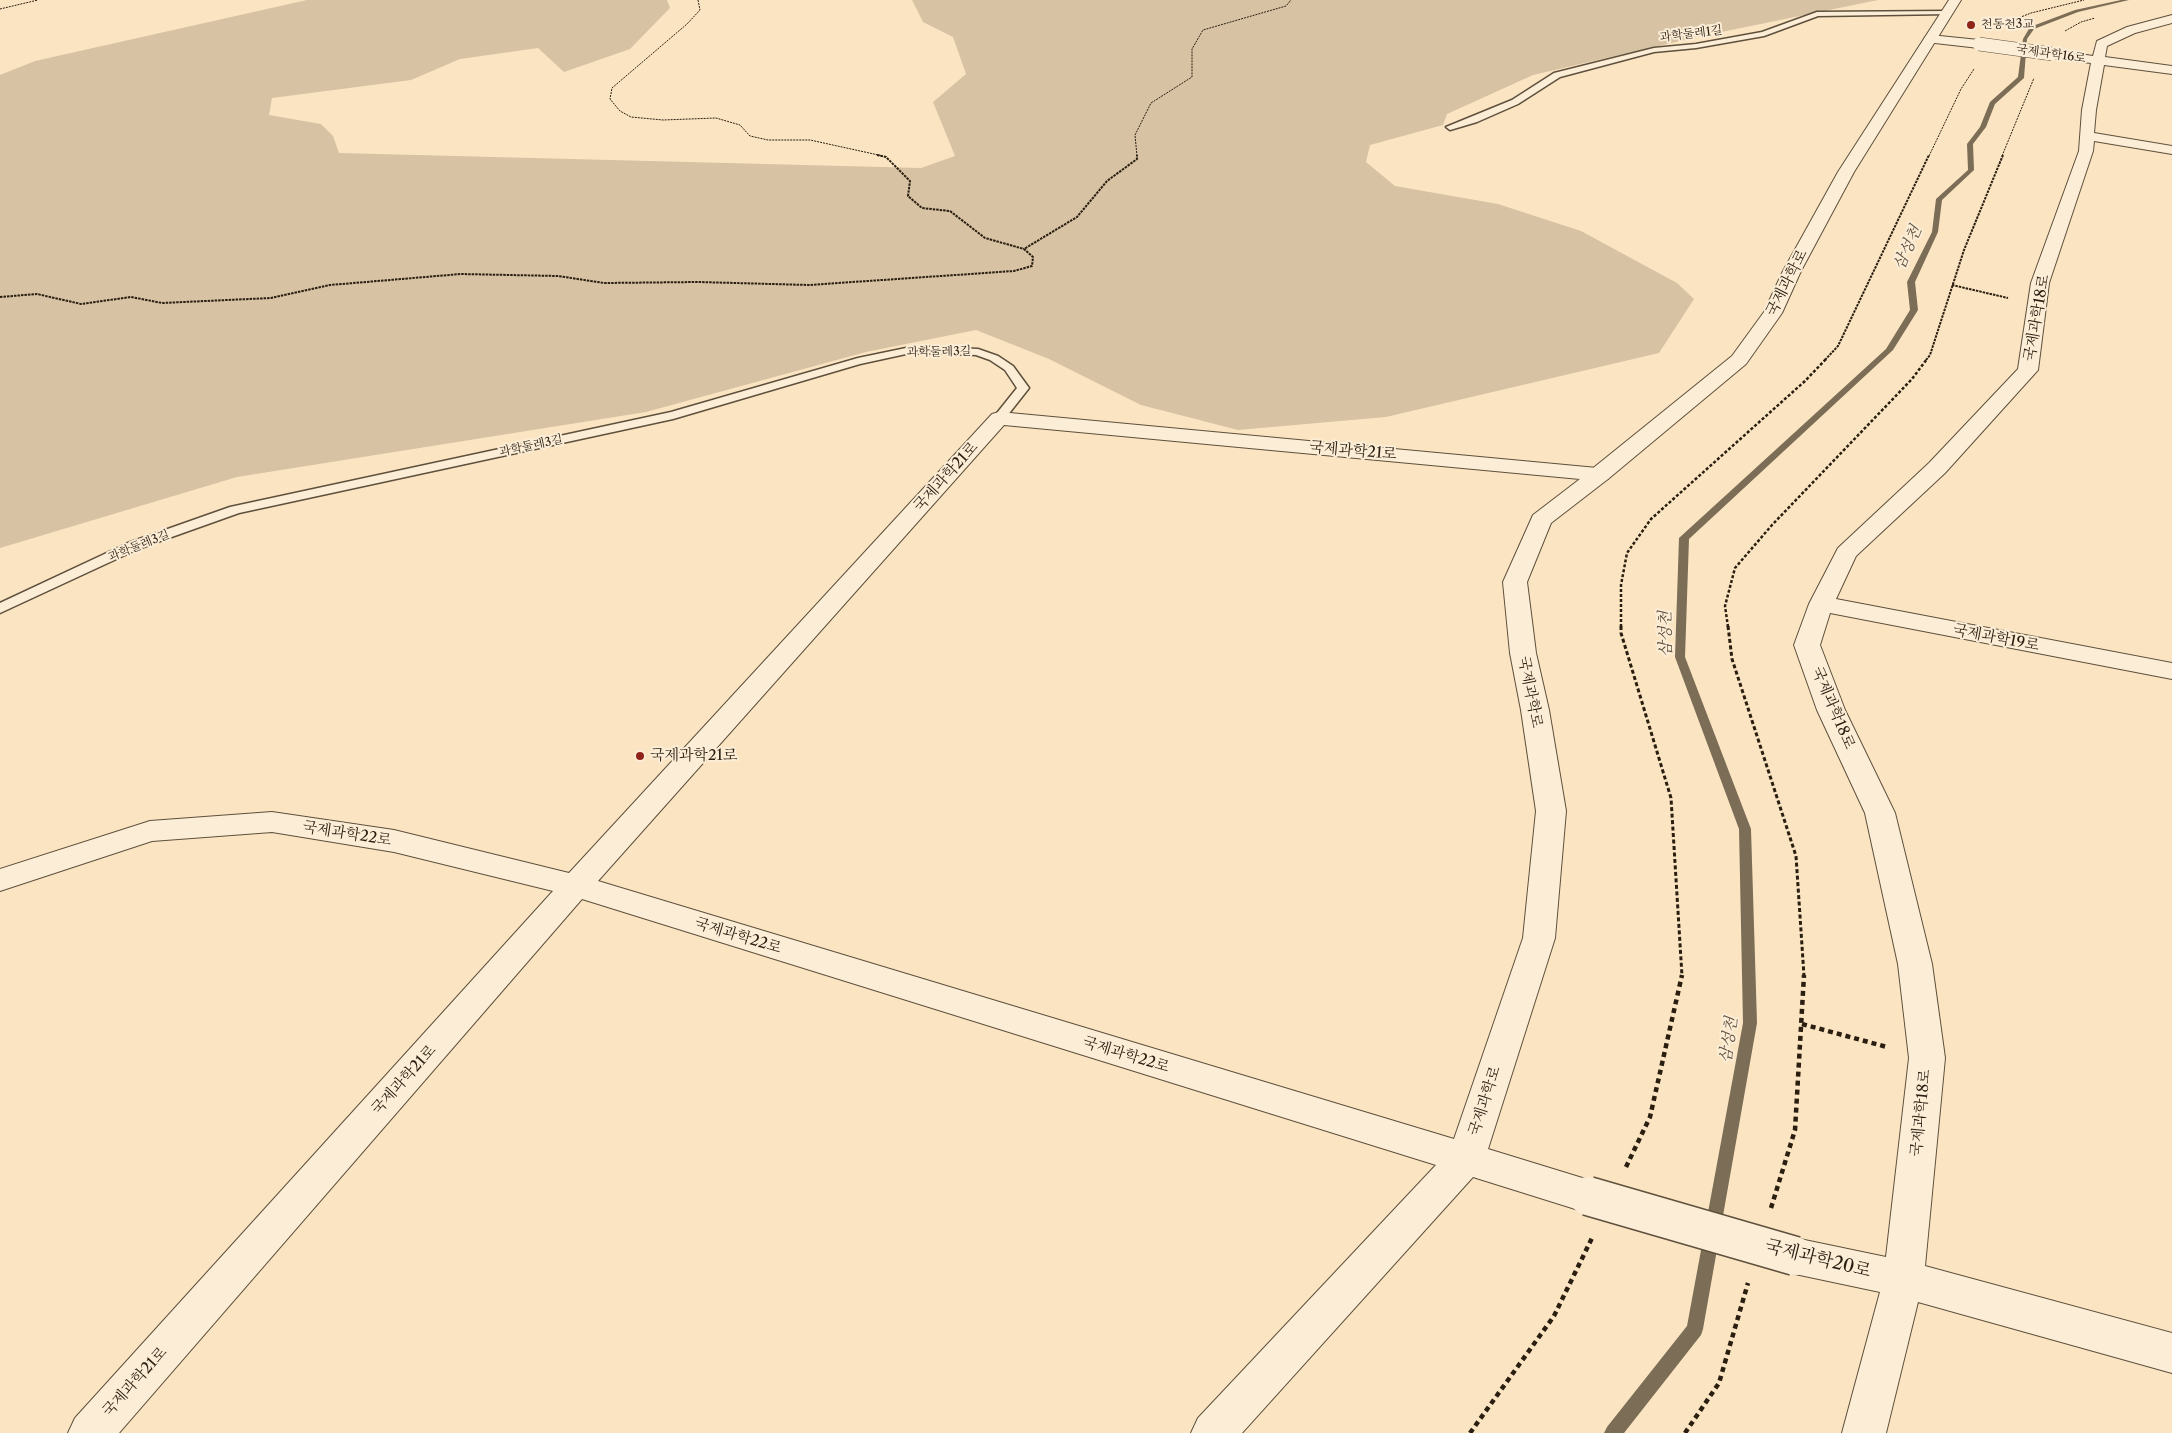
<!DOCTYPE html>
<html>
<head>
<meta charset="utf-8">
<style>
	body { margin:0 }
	canvas { display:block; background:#fbe4c1 }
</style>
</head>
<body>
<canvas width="2172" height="1433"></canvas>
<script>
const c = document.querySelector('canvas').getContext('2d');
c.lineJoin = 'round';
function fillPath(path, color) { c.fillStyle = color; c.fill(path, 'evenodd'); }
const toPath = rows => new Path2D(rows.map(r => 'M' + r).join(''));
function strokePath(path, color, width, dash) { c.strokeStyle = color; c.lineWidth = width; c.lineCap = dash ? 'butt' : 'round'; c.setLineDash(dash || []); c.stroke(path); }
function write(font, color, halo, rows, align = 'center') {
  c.font = font + ' "Libre Caslon Text","Noto Serif KR",serif'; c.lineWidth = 4; c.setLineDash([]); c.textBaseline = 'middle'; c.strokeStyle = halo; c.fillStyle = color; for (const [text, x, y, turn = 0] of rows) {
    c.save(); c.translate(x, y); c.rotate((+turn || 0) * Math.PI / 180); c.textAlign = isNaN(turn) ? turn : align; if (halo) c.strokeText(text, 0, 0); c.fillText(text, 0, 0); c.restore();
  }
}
fillPath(toPath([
	[307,0,667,0,670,8,630,49,564,72,538,48,460,59,411,80,272,98,269,115,321,124,333,136,339,153,921,168,955,156,933,102,966,74,953,37,923,22,912,0,1878,0,1697,37,1533,75,1447,114,1443,125,1370,145,1366,162,1395,186,1498,204,1581,231,1677,283,1694,299,1659,353,1386,417,1238,430,1141,405,1049,359,976,330,866,352,646,412,237,477,0,548,0,75,35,61]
]), '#d7c2a3');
fillPath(toPath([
	[2121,0,2129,0,2078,12,2034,29,2027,39,2024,78,1995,104,1986,127,1973,144,1974,170,1942,200,1938,232,1915,282,1918,310,1893,350,1689,539,1685,657,1751,829,1757,1023,1703,1329,1701,1335,1624,1433,1604,1433,1607,1427,1687,1326,1743,1023,1739,829,1675,657,1679,538,1886,349,1910,310,1907,282,1932,232,1936,199,1968,170,1967,144,1980,127,1990,102,2018,77,2023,39,2030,27,2075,10,2121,0]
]), '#7c6d56');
const service = toPath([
	[1947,11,1950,13,1949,14,1818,16,1764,36,1696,48,1654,52,1560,77,1518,104,1477,122,1450,130,1446,127,1512,100,1554,73,1654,48,1696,44,1762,32,1817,12,1947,11],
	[931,347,978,349,998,356,1013,366,1029,388,1003,421,999,422,993,418,1017,388,1005,370,990,360,976,355,931,353,906,354,860,364,673,419,239,513,138,549,0,613,0,603,128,543,230,507,671,412,858,358,906,348,931,347]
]);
const minor = toPath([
	[2172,15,2172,23,2135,33,2107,46,2105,57,2172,66,2172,74,2104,65,2096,110,2094,133,2172,146,2172,154,2094,141,2093,151,2049,283,2038,370,1945,473,1856,556,1836,599,2172,663,2172,679,1830,613,1820,645,1845,710,1895,813,1932,964,1945,1058,1925,1266,2172,1333,2172,1373,1918,1302,1886,1433,1842,1433,1880,1292,1795,1274,1781,1269,1775,1256,1781,1243,1795,1238,1886,1257,1909,1058,1898,964,1865,813,1817,710,1794,645,1809,604,1838,548,1929,463,2018,369,2031,283,2079,151,2082,110,2091,63,2052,58,2046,54,2052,50,2093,56,2097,41,2127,27,2172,15],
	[1930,35,1979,40,1985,44,1979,48,1926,42,1924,39,1926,36,1930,35],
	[999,412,1608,469,1611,474,1608,479,1551,523,1527,582,1536,653,1549,710,1566,811,1555,938,1488,1149,1602,1184,1607,1196,1602,1208,1588,1213,1473,1177,1242,1433,1191,1433,1198,1418,1436,1165,582,899,119,1433,68,1433,75,1418,553,891,394,852,272,832,152,841,0,891,0,869,150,821,272,812,394,830,569,873,992,414,999,412],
	[1004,425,1580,479,1533,515,1503,582,1510,653,1521,710,1536,811,1523,938,1454,1139,598,881,1004,425]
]);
const tertiary = toPath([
	[1949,0,1961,0,1854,172,1801,271,1782,313,1746,364,1608,479,1600,481,1592,479,1589,474,1592,469,1732,356,1764,312,1783,271,1838,172,1949,0]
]);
strokePath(service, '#5e503c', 3);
strokePath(minor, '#5e503c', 2);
strokePath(tertiary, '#5e503c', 2);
strokePath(toPath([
	[698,0,700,10,687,24,612,88,610,99,620,111,631,117,663,120,716,118,740,125,750,136,768,140,810,140,883,156],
	[0,9,38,0],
	[2011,21,2031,13,2084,0],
	[2065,31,2081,22,2095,18],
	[1137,156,1135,135,1151,103,1192,77,1192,49,1203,30,1286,6,1291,0],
	[1929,156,1961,89,1974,69],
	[2002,156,2034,78]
]), '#291e10', 1, [2, 1]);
strokePath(toPath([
	[877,155,886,157,910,181,908,196,922,208,950,211,985,238,1024,249],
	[1952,285,2008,298],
	[0,297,37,294,81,304,131,297,162,303,271,298,330,285,461,274,558,276,604,283,698,282,809,285,1014,271,1032,266,1033,257,1024,249,1077,217,1107,181,1137,159,1137,155],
	[1825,360,1838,346,1929,155],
	[1926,360,1930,355,1964,250,2003,155]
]), '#291e10', 2, [2.5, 1]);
strokePath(toPath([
	[1621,627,1621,585,1627,553,1651,519,1805,381,1826,359],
	[1728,627,1725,606,1735,568,1772,525,1912,379,1927,359]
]), '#291e10', 2.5, [3, 2]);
strokePath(toPath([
	[1621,626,1621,633,1671,798,1682,976],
	[1728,626,1732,659,1796,856,1804,976]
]), '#291e10', 3, [4, 2.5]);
strokePath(toPath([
	[1802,1024,1887,1047],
	[1626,1167,1650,1117,1682,975],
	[1771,1208,1795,1130,1804,975],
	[1470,1433,1554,1316,1592,1238],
	[1685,1433,1719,1383,1748,1283]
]), '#291e10', 4.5, [5, 4]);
fillPath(service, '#fcedd7');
fillPath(minor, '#fcedd7');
fillPath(tertiary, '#fcedd7');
const minorBridgeFar1 = toPath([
	[1979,44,2052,54]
]);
const minorBridge = toPath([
	[1588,1196,1795,1256]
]);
strokePath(minorBridgeFar1, '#5e503c', 14, []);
strokePath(minorBridge, '#5e503c', 41, []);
strokePath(minorBridgeFar1, '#fcedd7', 13);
strokePath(minorBridge, '#fcedd7', 38);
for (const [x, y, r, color] of [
	[1971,25,5,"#8f2418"],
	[640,756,5,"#8f2418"]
]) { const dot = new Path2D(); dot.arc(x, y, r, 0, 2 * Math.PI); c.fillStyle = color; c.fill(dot); strokePath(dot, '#fcedd7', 2); }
write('12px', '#291e10', '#fcedd7', [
	["천동천3교",1981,25]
], 'left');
write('12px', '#291e10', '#fcedd7', [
	["과학둘레1길",1691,34,-7],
	["국제과학16로",2051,54,8],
	["과학둘레3길",939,352,-1],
	["과학둘레3길",531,446,-12],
	["과학둘레3길",139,546,-22]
]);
write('15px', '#291e10', '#fcedd7', [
	["국제과학로",1787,283,-63],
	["국제과학18로",2037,318,-80],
	["국제과학21로",1353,451,5],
	["국제과학21로",946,477,-48],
	["국제과학19로",1996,638,11],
	["국제과학로",1530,692,79],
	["국제과학18로",1833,708,67],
	["국제과학22로",347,834,9],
	["국제과학22로",738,936,17],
	["국제과학22로",1126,1055,17],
	["국제과학21로",404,1080,-48],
	["국제과학로",1485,1101,-72],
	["국제과학18로",1921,1113,-84],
	["국제과학21로",135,1382,-48]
]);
write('15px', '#291e10', '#fcedd7', [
	["국제과학21로",650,756]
], 'left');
write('italic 16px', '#61523f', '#fcedd7', [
	["삼성천",1908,248,-66],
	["삼성천",1666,634,-91],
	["삼성천",1729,1040,-82]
]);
write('18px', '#291e10', '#fcedd7', [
	["국제과학20로",1818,1259,14]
]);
</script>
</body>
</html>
